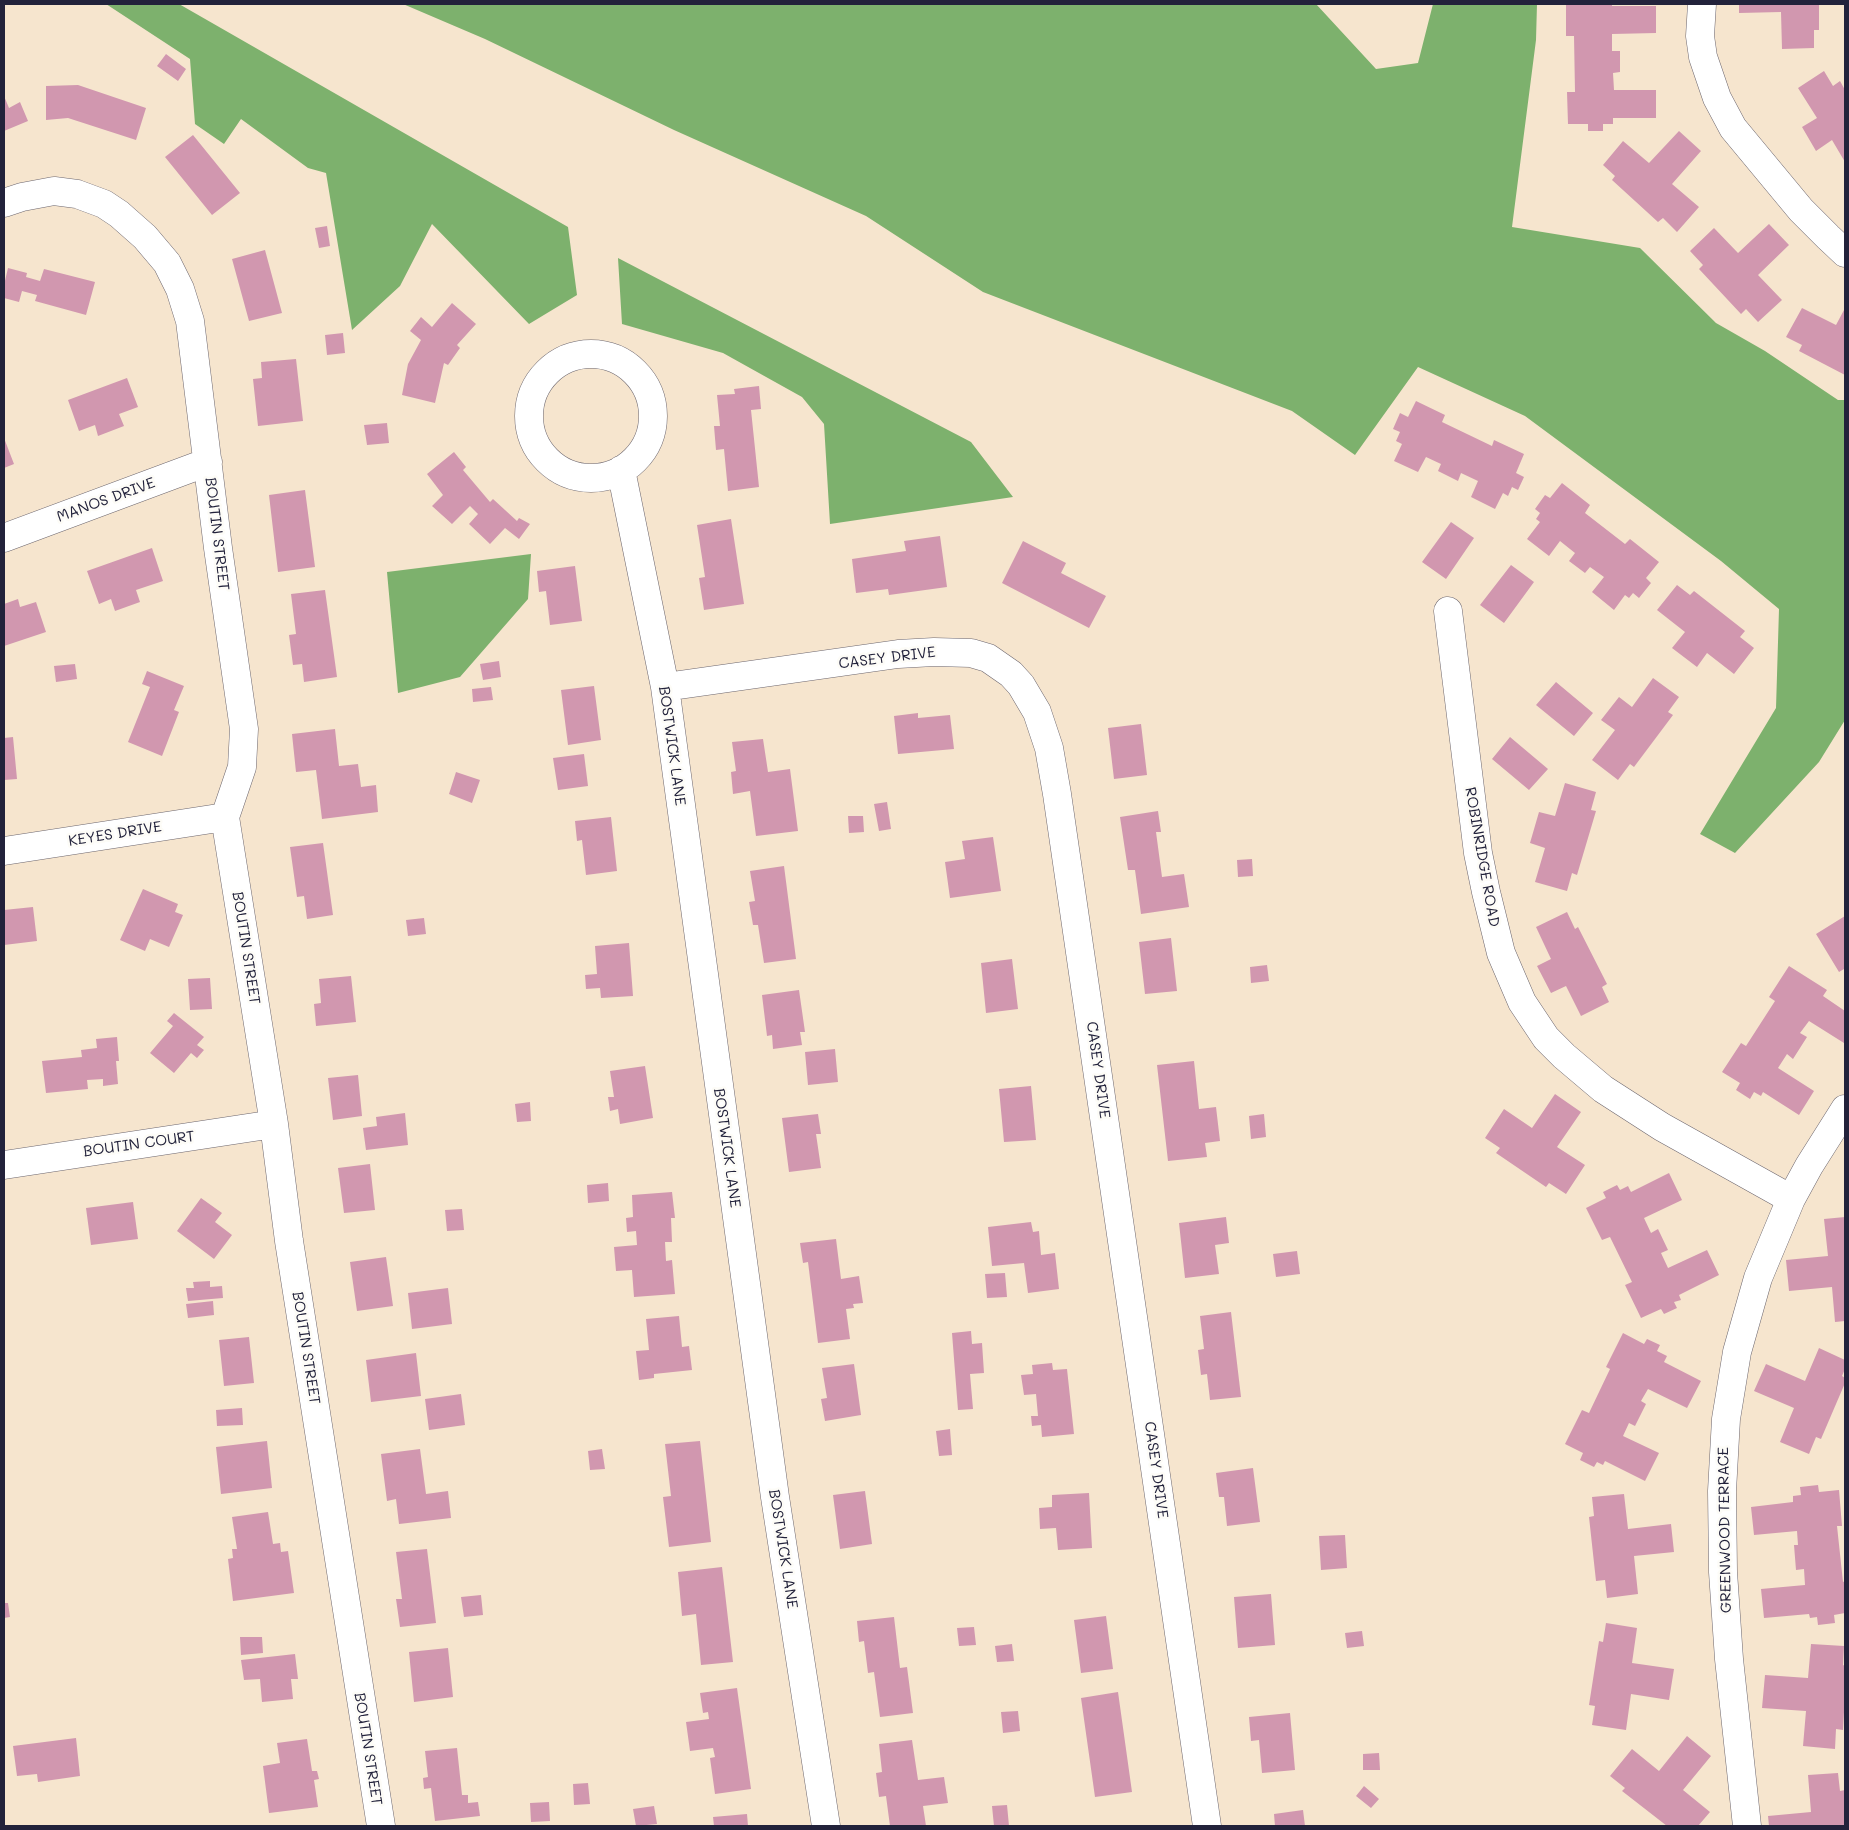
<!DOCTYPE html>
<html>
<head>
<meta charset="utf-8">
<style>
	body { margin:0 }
	#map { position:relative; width:1849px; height:1830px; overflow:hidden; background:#f6e5ce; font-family:Mali,sans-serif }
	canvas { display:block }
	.frame { position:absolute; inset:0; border:5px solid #22223b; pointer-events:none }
</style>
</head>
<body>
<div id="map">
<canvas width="1849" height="1830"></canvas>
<div class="frame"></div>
</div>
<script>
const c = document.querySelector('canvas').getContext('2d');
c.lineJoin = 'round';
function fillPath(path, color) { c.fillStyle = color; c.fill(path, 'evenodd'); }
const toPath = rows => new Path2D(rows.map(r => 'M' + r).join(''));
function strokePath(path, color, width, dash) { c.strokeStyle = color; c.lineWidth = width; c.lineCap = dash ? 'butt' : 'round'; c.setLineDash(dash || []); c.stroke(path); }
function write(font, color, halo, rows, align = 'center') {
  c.font = font + ' Mali,sans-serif'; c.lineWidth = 5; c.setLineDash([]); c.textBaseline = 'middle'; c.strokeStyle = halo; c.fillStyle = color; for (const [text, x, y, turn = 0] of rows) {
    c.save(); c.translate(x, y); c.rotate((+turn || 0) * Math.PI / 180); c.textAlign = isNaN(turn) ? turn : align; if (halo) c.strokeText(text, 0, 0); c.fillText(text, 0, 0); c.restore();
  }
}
fillPath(toPath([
	[106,4,179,4,568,227,577,295,529,324,432,224,400,286,352,330,326,173,308,168,241,119,224,144,195,124,190,59],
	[403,4,1316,4,1376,69,1418,63,1433,4,1537,4,1536,40,1512,227,1640,248,1716,323,1765,351,1838,400,1845,400,1845,720,1819,762,1735,853,1700,834,1776,708,1779,609,1721,561,1525,416,1418,367,1355,455,1292,411,983,292,866,216,674,130,485,39],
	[618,258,971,442,1013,497,830,524,824,424,802,397,723,353,622,324],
	[531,554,528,599,460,677,398,693,387,572]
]), '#7db16d');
fillPath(toPath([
	[1566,4,1612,4,1612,6,1656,6,1656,33,1612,34,1612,51,1620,51,1620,72,1613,73,1614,90,1656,90,1656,118,1613,118,1613,124,1603,124,1603,131,1588,131,1588,124,1568,124,1567,92,1575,92,1574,36,1566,36],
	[1739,4,1819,4,1819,30,1814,30,1814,48,1782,49,1781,12,1739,13],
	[166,54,186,69,178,81,157,66],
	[1824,71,1833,86,1840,81,1845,90,1845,162,1832,140,1816,151,1802,127,1817,118,1798,88],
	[78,85,146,108,136,140,68,118,46,120,46,86],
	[4,96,9,108,20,102,28,121,4,131],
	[1679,131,1701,151,1672,184,1699,207,1677,232,1663,218,1658,222,1612,180,1615,176,1603,165,1623,141,1649,163],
	[193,135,240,193,212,215,165,157],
	[1769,224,1789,245,1758,275,1782,300,1758,322,1746,309,1741,314,1699,269,1703,265,1690,251,1714,228,1738,253],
	[327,226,330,246,319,248,315,228],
	[265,250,282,313,249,321,232,259],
	[8,268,27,273,26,277,40,281,44,269,95,282,86,315,35,301,37,295,22,291,19,302,4,298,4,285],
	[452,303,476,324,457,345,460,348,448,365,444,363,435,403,402,395,408,364,421,340,410,331,421,317,432,327],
	[1802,308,1836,325,1844,310,1845,311,1845,375,1799,351,1802,345,1786,337],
	[343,333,345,353,327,355,325,335],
	[296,359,303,421,258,426,253,379,262,378,261,362],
	[127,378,138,407,119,414,124,426,98,436,95,425,79,431,68,400],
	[759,386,761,409,751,410,759,487,728,491,724,449,716,450,714,426,720,426,717,395,735,394,734,389],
	[1416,401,1445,415,1442,422,1492,446,1494,440,1524,454,1516,473,1524,477,1518,490,1512,487,1508,496,1503,493,1495,509,1471,497,1478,481,1461,473,1458,481,1438,471,1441,464,1426,457,1418,472,1394,461,1402,444,1396,441,1400,432,1393,429,1400,413,1408,417],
	[387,423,389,443,367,445,364,425],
	[4,438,14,464,4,468],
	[454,452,466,467,463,470,490,502,493,499,517,521,519,518,530,524,519,539,505,528,490,544,469,524,478,514,470,506,452,524,432,506,443,495,427,474],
	[1562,483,1590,505,1585,513,1625,544,1630,539,1659,562,1646,578,1651,583,1639,598,1633,593,1629,598,1625,595,1614,610,1592,592,1604,577,1590,567,1585,573,1569,561,1575,553,1560,541,1549,556,1527,539,1540,522,1536,519,1540,513,1535,509,1545,495,1550,498],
	[305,490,315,567,278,572,269,495],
	[731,519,744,604,704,610,699,578,705,577,697,525],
	[1451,522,1474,538,1446,579,1422,562],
	[940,536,947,587,889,595,888,589,856,593,852,559,906,551,904,541],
	[1023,541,1066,563,1061,573,1106,596,1089,628,1002,583],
	[152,548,163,581,136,590,140,602,115,611,111,599,99,604,87,571],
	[1511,565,1534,582,1504,623,1480,605],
	[575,566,582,621,550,625,546,591,539,592,537,571],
	[1677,585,1690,595,1694,591,1745,631,1740,637,1754,648,1734,674,1707,653,1697,667,1672,648,1685,632,1657,610],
	[325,590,337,677,304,682,302,664,293,665,289,635,296,634,291,594],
	[18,599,20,607,36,602,46,632,4,646,4,604],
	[499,661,501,677,483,680,480,664],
	[75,664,77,679,56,682,54,666],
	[147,671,184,686,174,710,179,712,162,756,128,742,150,687,142,684],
	[1653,678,1679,697,1668,712,1673,715,1634,767,1630,764,1618,780,1592,760,1615,730,1601,720,1619,697,1632,707],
	[1556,682,1593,713,1574,736,1536,705],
	[594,686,601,740,568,745,561,690],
	[491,687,493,700,473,702,472,689],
	[918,713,918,718,950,715,954,749,898,754,894,716],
	[1141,724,1147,775,1114,779,1108,728],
	[335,729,339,766,358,764,361,787,376,785,378,812,322,819,316,770,296,772,292,734],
	[13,737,17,779,4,780,4,738],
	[1510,737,1548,769,1529,790,1492,759],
	[763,739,768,772,790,769,798,831,756,836,750,791,733,794,731,772,736,771,732,742],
	[584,754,588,786,558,790,553,758],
	[456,772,480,780,472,803,449,794],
	[1565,783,1596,792,1591,810,1596,811,1577,875,1572,873,1567,891,1535,882,1545,848,1530,843,1539,812,1555,816],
	[887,802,891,829,879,831,874,804],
	[1158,811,1161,832,1156,832,1162,877,1184,874,1189,907,1141,914,1135,870,1128,870,1120,817],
	[848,816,863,816,864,832,849,833],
	[611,817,617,871,586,875,582,840,577,841,575,821],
	[993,837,1001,891,950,898,945,862,965,859,962,841],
	[323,843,333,915,307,919,304,896,297,897,290,847],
	[1252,859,1253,876,1238,877,1237,860],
	[784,866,796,959,764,963,758,925,753,925,749,902,755,901,750,871],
	[143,889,178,904,175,912,183,915,169,947,150,939,145,951,120,940],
	[33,907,37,941,4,945,4,910],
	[1567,912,1575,929,1578,927,1607,984,1602,987,1609,1002,1581,1016,1566,986,1551,993,1537,966,1551,959,1536,927],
	[1845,916,1845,971,1844,969,1839,972,1816,934],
	[424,918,426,934,408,936,406,920],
	[1171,938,1177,991,1145,994,1139,942],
	[629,943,633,996,601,998,600,988,586,989,585,975,597,974,595,946],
	[1012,959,1018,1009,986,1013,981,963],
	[1267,965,1269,981,1251,983,1250,967],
	[1789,966,1827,990,1823,996,1845,1011,1845,1041,1844,1043,1809,1021,1800,1033,1807,1037,1793,1059,1787,1054,1778,1068,1814,1091,1799,1115,1763,1092,1761,1096,1754,1092,1750,1099,1736,1090,1740,1083,1722,1072,1741,1043,1746,1046,1775,1001,1769,997],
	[351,976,356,1022,316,1026,314,1004,321,1003,319,979],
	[210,978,212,1009,190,1010,188,979],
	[799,990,805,1032,800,1032,802,1045,773,1049,772,1035,767,1036,762,995],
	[174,1013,204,1037,197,1045,204,1050,197,1058,191,1053,174,1073,150,1053,173,1026,167,1021],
	[117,1037,119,1061,116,1061,118,1084,103,1086,103,1079,87,1080,88,1089,46,1093,42,1061,82,1057,81,1050,97,1048,96,1039],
	[835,1049,838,1082,808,1085,805,1052],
	[1194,1061,1199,1109,1216,1107,1220,1141,1205,1143,1207,1157,1168,1161,1157,1065],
	[645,1066,653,1118,620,1124,618,1109,610,1111,608,1097,614,1097,610,1071],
	[358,1075,362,1116,333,1120,328,1078],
	[1031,1086,1036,1140,1004,1142,999,1089],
	[1555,1094,1581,1112,1557,1147,1585,1165,1566,1194,1549,1183,1546,1187,1496,1153,1500,1148,1485,1138,1504,1109,1532,1128],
	[530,1102,531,1121,517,1122,515,1104],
	[405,1113,408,1145,366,1150,363,1128,377,1126,376,1117],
	[818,1114,821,1134,816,1134,821,1168,789,1172,782,1118],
	[1264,1114,1266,1137,1251,1139,1249,1116],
	[370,1164,375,1210,344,1213,338,1168],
	[1669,1173,1682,1200,1644,1218,1651,1233,1658,1229,1668,1250,1661,1253,1668,1268,1707,1250,1719,1275,1679,1295,1681,1300,1674,1302,1677,1308,1664,1314,1661,1309,1641,1318,1625,1285,1632,1282,1610,1237,1602,1240,1586,1208,1606,1198,1603,1192,1617,1185,1620,1190,1628,1186,1631,1192],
	[608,1183,609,1201,588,1203,587,1185],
	[672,1192,675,1218,671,1218,672,1242,665,1242,666,1261,672,1260,675,1294,634,1297,632,1270,616,1271,614,1247,637,1245,636,1231,627,1232,626,1218,633,1217,632,1195],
	[201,1198,222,1213,215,1222,232,1235,214,1259,177,1231],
	[133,1202,138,1239,91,1245,86,1208],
	[462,1209,464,1230,447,1231,445,1210],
	[1226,1217,1229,1243,1215,1245,1219,1274,1185,1278,1179,1223],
	[1845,1217,1845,1321,1835,1322,1832,1287,1789,1291,1786,1260,1828,1256,1824,1219],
	[1031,1222,1033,1232,1039,1231,1041,1255,1055,1253,1059,1289,1028,1293,1024,1263,992,1266,988,1227],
	[836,1239,841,1279,859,1276,863,1303,853,1304,854,1308,846,1309,850,1339,818,1343,808,1262,803,1263,800,1243],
	[1297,1251,1300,1274,1276,1277,1273,1254],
	[386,1257,393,1306,357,1311,350,1262],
	[1005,1273,1007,1297,987,1298,985,1274],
	[210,1281,210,1287,222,1286,223,1298,188,1301,186,1288,194,1288,193,1282],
	[448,1288,452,1324,412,1329,408,1293],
	[213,1301,214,1315,188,1318,186,1304],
	[1231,1312,1241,1397,1210,1400,1207,1374,1201,1375,1198,1350,1204,1349,1200,1316],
	[679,1316,682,1347,689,1346,692,1370,654,1374,654,1378,639,1380,636,1351,649,1350,646,1319],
	[971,1331,972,1344,982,1343,984,1373,970,1374,973,1409,958,1410,952,1333],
	[1623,1333,1644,1344,1647,1339,1660,1345,1657,1351,1667,1356,1664,1362,1701,1381,1687,1408,1648,1389,1641,1401,1646,1404,1635,1426,1629,1423,1623,1436,1659,1453,1645,1481,1605,1461,1603,1465,1597,1462,1594,1467,1580,1460,1583,1453,1565,1444,1582,1410,1589,1413,1610,1369,1606,1367],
	[249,1337,254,1383,224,1386,219,1340],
	[1819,1348,1845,1360,1845,1369,1842,1376,1845,1378,1845,1383,1821,1439,1816,1437,1809,1454,1780,1442,1794,1408,1754,1391,1766,1364,1805,1381],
	[416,1353,421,1396,371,1402,366,1360],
	[1052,1363,1053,1370,1067,1369,1074,1434,1042,1437,1041,1425,1032,1426,1031,1416,1038,1416,1036,1394,1024,1395,1021,1375,1033,1374,1032,1365],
	[854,1364,861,1415,825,1421,821,1399,827,1398,822,1368],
	[461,1394,465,1425,429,1430,425,1399],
	[242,1408,243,1425,217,1426,216,1410],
	[950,1429,952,1455,939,1456,936,1431],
	[267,1441,272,1488,221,1494,216,1447],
	[700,1441,711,1542,669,1547,663,1497,671,1496,665,1444],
	[420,1449,426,1494,448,1491,451,1518,399,1524,396,1499,387,1501,381,1454],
	[602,1449,605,1469,590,1470,588,1451],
	[1253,1468,1260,1522,1227,1526,1224,1497,1219,1497,1216,1473],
	[1818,1485,1819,1492,1839,1490,1842,1526,1837,1526,1843,1582,1845,1581,1845,1613,1834,1615,1835,1623,1818,1625,1817,1617,1810,1618,1809,1614,1764,1618,1761,1589,1805,1585,1804,1569,1796,1570,1794,1545,1798,1545,1797,1531,1754,1535,1751,1507,1793,1502,1793,1496,1801,1495,1800,1487],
	[865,1491,872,1544,840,1549,833,1495],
	[1089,1493,1092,1548,1058,1550,1056,1528,1040,1529,1039,1508,1052,1507,1052,1495],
	[1624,1494,1628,1529,1671,1524,1674,1552,1634,1556,1638,1594,1607,1598,1605,1580,1596,1581,1589,1517,1594,1516,1592,1497],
	[268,1512,273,1544,280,1543,281,1552,288,1551,294,1593,233,1601,228,1559,233,1558,232,1549,237,1549,232,1517],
	[1345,1535,1347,1568,1321,1570,1319,1536],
	[427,1549,436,1623,400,1627,396,1599,402,1599,396,1552],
	[722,1567,733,1662,701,1665,696,1614,682,1616,678,1572],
	[1271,1594,1275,1645,1238,1648,1234,1597],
	[481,1595,483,1615,464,1617,461,1597],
	[4,1603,8,1603,10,1617,4,1618],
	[1106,1616,1113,1669,1081,1673,1074,1620],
	[894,1617,900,1668,907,1667,913,1713,880,1717,874,1672,868,1673,864,1641,859,1642,857,1621],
	[1606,1623,1637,1628,1632,1663,1674,1669,1669,1700,1631,1694,1626,1730,1592,1725,1595,1706,1589,1705,1599,1641,1603,1642],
	[974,1627,976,1645,959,1646,957,1628],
	[1362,1631,1364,1646,1347,1648,1345,1633],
	[240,1637,262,1637,263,1653,241,1655],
	[1012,1644,1014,1661,997,1662,995,1646],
	[1811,1644,1844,1646,1843,1665,1845,1666,1845,1694,1843,1730,1836,1729,1835,1749,1803,1746,1806,1711,1762,1708,1765,1675,1808,1678],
	[448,1648,453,1697,414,1702,409,1652],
	[295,1654,298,1679,291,1679,293,1699,262,1702,260,1679,244,1680,241,1660],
	[737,1688,751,1789,715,1794,710,1758,715,1757,713,1748,690,1751,686,1722,709,1719,708,1712,703,1713,700,1693],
	[1118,1692,1132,1792,1095,1797,1081,1698],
	[1018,1711,1020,1731,1003,1733,1001,1712],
	[1290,1713,1295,1770,1262,1773,1259,1740,1251,1741,1249,1717],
	[1687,1736,1711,1756,1683,1790,1710,1812,1698,1826,1679,1826,1677,1825,1676,1826,1667,1826,1622,1791,1625,1788,1610,1776,1632,1749,1659,1771],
	[76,1738,80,1776,38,1782,37,1774,17,1776,13,1746],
	[307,1739,312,1771,317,1771,319,1779,314,1780,318,1807,269,1813,263,1766,280,1763,277,1743],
	[912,1740,918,1780,944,1777,948,1803,923,1806,926,1826,890,1826,886,1796,879,1797,876,1773,882,1772,879,1744],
	[457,1748,462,1795,468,1795,468,1803,478,1802,480,1816,435,1821,431,1788,424,1789,423,1778,428,1777,425,1751],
	[1379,1753,1380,1770,1363,1770,1363,1754],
	[1838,1773,1840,1791,1845,1790,1845,1826,1769,1826,1768,1816,1811,1812,1808,1775],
	[588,1783,590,1804,574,1805,573,1784],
	[1364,1786,1379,1799,1371,1808,1356,1796],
	[549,1802,550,1821,531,1822,530,1803],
	[1007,1805,1009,1826,994,1826,992,1806],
	[654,1806,657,1824,636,1826,633,1809],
	[1303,1810,1305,1826,1275,1826,1274,1814],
	[747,1814,748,1826,714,1826,713,1817]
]), '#d197af');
const minor = toPath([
	[1702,4,1700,36,1703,57,1717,98,1733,128,1801,210,1828,237,1845,253],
	[4,203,22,197,54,191,77,194,104,204,119,214,145,237,167,263,180,289,190,321,218,548,244,729,242,767,225,817,274,1124,289,1241,381,1826],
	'529 416a62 62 0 1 1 124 0a62 62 0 1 1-124 0Z',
	[621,470,665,687,775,1497,826,1826],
	[4,538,208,462],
	[1448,611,1478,853,1486,892,1501,953,1522,1002,1546,1038,1564,1056,1603,1089,1662,1127,1791,1199],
	[665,687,898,654,934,652,971,653,988,658,1011,674,1021,685,1037,712,1049,748,1057,794,1207,1826],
	[4,851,225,817],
	[4,1165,274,1124],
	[1747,1826,1729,1659,1723,1572,1722,1491,1726,1419,1737,1352,1758,1278,1791,1199,1809,1166,1845,1109]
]);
strokePath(minor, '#6c666e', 29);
strokePath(minor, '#fff', 28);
write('15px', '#22223b', '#fdfcf7', [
	["MANOS DRIVE",106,500,-20],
	["BOUTIN STREET",217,534,83],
	["CASEY DRIVE",887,658,-7],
	["BOSTWICK LANE",672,746,82],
	["KEYES DRIVE",115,834,-9],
	["ROBINRIDGE ROAD",1482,857,80],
	["BOUTIN STREET",246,948,81],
	["CASEY DRIVE",1098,1070,82],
	["BOUTIN COURT",139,1144,-8],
	["BOSTWICK LANE",727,1148,82],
	["BOUTIN STREET",306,1348,81],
	["CASEY DRIVE",1156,1470,82],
	["GREENWOOD TERRACE",1725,1530,-91],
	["BOSTWICK LANE",783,1549,81],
	["BOUTIN STREET",368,1749,81]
]);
</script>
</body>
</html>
